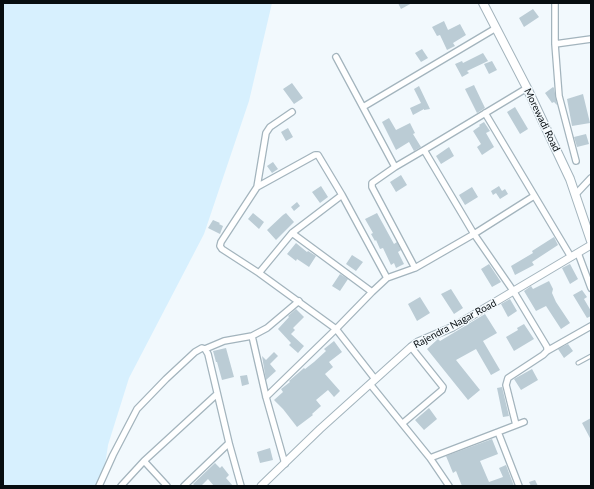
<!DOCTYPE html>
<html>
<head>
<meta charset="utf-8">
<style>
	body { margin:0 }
	#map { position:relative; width:594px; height:489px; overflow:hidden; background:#f2f9fd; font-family:Lato,sans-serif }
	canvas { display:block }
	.frame { position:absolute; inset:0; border:4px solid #070d10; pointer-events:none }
</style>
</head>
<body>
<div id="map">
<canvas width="594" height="489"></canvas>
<div class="frame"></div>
</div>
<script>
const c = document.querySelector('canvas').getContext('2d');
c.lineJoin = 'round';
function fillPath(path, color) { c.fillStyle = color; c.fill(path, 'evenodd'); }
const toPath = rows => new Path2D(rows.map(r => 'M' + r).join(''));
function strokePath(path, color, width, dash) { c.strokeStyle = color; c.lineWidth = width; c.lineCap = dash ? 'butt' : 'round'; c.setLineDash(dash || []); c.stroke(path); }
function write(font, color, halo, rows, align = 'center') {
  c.font = font + ' Lato,sans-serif'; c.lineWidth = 3; c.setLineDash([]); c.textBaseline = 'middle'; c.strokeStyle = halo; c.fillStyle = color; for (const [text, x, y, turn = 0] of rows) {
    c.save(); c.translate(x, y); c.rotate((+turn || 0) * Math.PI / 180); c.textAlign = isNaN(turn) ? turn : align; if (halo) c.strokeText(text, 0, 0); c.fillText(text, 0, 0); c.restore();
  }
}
fillPath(toPath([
	[3,3,272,3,249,101,204,234,129,378,108,445,102,486,3,486]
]), '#d7f0fe');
fillPath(toPath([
	[398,3,412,3,401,9],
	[533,9,539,17,524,27,519,18],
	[444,21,448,30,460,24,466,35,453,43,455,46,447,50,440,35,437,36,432,27],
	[422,49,428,58,421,62,415,53],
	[483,53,488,61,467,71,469,73,462,77,455,64,462,61,463,63],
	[492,61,497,70,489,74,484,64],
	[292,83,303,98,294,104,283,89],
	[474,85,485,108,477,113,465,89],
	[419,86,430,109,424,110,424,109,413,115,410,108,421,103,414,89],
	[553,87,554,88,557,105,554,102,552,103,545,93],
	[583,94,590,123,572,126,567,99],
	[515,107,528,129,520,134,507,112],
	[389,118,396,130,410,123,415,133,413,134,421,147,414,151,409,142,396,150,382,122],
	[484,122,490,131,486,133,494,147,482,155,477,147,481,144,473,131,480,126,479,125],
	[288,128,293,137,286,141,281,132],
	[586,134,589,144,577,147,574,137],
	[449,147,454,156,441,164,436,156],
	[273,162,278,169,272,173,267,166],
	[401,175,407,185,396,192,390,182],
	[321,186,328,197,320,203,312,192],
	[499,186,502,191,505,189,508,194,500,199,496,193,493,195,491,191],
	[472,187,478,197,465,205,459,195],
	[297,202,300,206,294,211,291,207],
	[253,213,264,222,259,229,248,219],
	[286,213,294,222,276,240,267,230,283,215],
	[377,213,394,244,397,242,401,250,398,252,404,264,396,268,394,263,391,265,383,248,380,249,376,240,375,241,371,234,373,233,365,219],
	[213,220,220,223,219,224,223,226,220,234,208,228],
	[554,237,558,245,532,262,534,265,515,275,511,266,533,253,532,251],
	[296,243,307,252,308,251,316,256,309,267,297,259,296,261,287,254],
	[352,255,363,262,356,271,346,264],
	[489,264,501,282,492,287,481,269],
	[570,264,578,279,570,284,562,268],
	[340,274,348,279,340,291,332,286],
	[549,281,553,289,552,293,556,302,570,323,561,329,546,306,536,311,524,291,531,286,533,289],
	[451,289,463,308,454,314,441,294],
	[582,290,587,297,584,299,591,311,591,316,587,318,573,295],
	[420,297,430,313,417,321,408,304],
	[510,299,517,311,508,317,501,304],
	[296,309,304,317,293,328,295,330,291,334,304,346,298,353,289,345,291,343,278,329,289,317,288,316],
	[485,314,497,333,483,341,500,370,491,375,476,349,456,360,480,390,468,400,427,349,438,339,440,341],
	[524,324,534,339,514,351,506,337,518,330,517,328],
	[334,341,342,352,329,362,333,367,325,374,340,391,334,397,328,390,316,400,321,406,312,414,313,415,297,427,283,409,274,400,283,392,281,389,290,382,289,381,304,368,305,369,314,362,326,351,324,349],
	[568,344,573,351,564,358,558,349],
	[226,348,234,377,222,380,217,362,216,362,213,351],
	[274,352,278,356,270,364,276,371,266,380,262,356,266,360],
	[532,369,538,380,521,390,514,379],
	[247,375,249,384,242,386,240,376],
	[502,387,509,416,503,417,497,388],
	[429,408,437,419,424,430,415,420],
	[591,418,591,440,582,423],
	[492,439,498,454,480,461,489,482,503,477,499,468,506,465,514,486,462,486,456,471,453,473,446,456],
	[270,448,273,460,260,463,257,452],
	[215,463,220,468,222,466,229,475,226,478,233,486,214,486,208,479,201,486,195,486,193,484],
	[535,480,538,486,531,486,529,482]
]), '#bbccd5');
const service = toPath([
	[578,363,591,356]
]);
const minor = toPath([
	[555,3,555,44,559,96,576,161],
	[555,44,591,39],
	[336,57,395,167,424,150,474,234,514,292,547,347,547,351],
	[363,107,496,28],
	[485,113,571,257],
	[424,150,527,88],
	[395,167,372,183,372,187,415,268],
	[257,187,266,133,270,127,292,112],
	[576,194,591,178],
	[292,233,372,292],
	[578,253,591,288],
	[259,273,292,233,342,195],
	[387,278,415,268,474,234,534,196],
	[252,336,266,397,285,464],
	[370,384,430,458,498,432,519,486],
	[266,397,336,329,372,292,387,278,342,195,318,155,315,155,257,187,221,242,220,246,222,249,259,273,336,329,375,379],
	[403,423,442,390,443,387,411,347],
	[516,425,506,385,508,378,543,355,547,351,591,326],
	[498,432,524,422],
	[229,443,241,486],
	[430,458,449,486],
	[144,461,167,486],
	[99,486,113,455,137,409,166,379,195,352,202,348,205,349,224,341,252,336,267,328,299,301],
	[121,486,144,461,217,394],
	[184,486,229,443,208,354,205,349]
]);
const tertiary = toPath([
	[261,486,320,429,411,347,418,342,453,327,591,245]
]);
const secondary = toPath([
	[483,3,527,88,570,179,591,241]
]);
strokePath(service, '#a3b4bd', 5);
strokePath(minor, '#a3b4bd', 8);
strokePath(tertiary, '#a3b4bd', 9);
strokePath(secondary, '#a3b4bd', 10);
strokePath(service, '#fff', 3);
strokePath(minor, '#fff', 5.5);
strokePath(tertiary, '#fff', 7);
strokePath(secondary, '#fff', 8);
write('10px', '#070d10', '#f2f9fd', [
	["Morewadi Road",542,120,64],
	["Rajendra Nagar Road",455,324,-28]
]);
</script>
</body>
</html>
